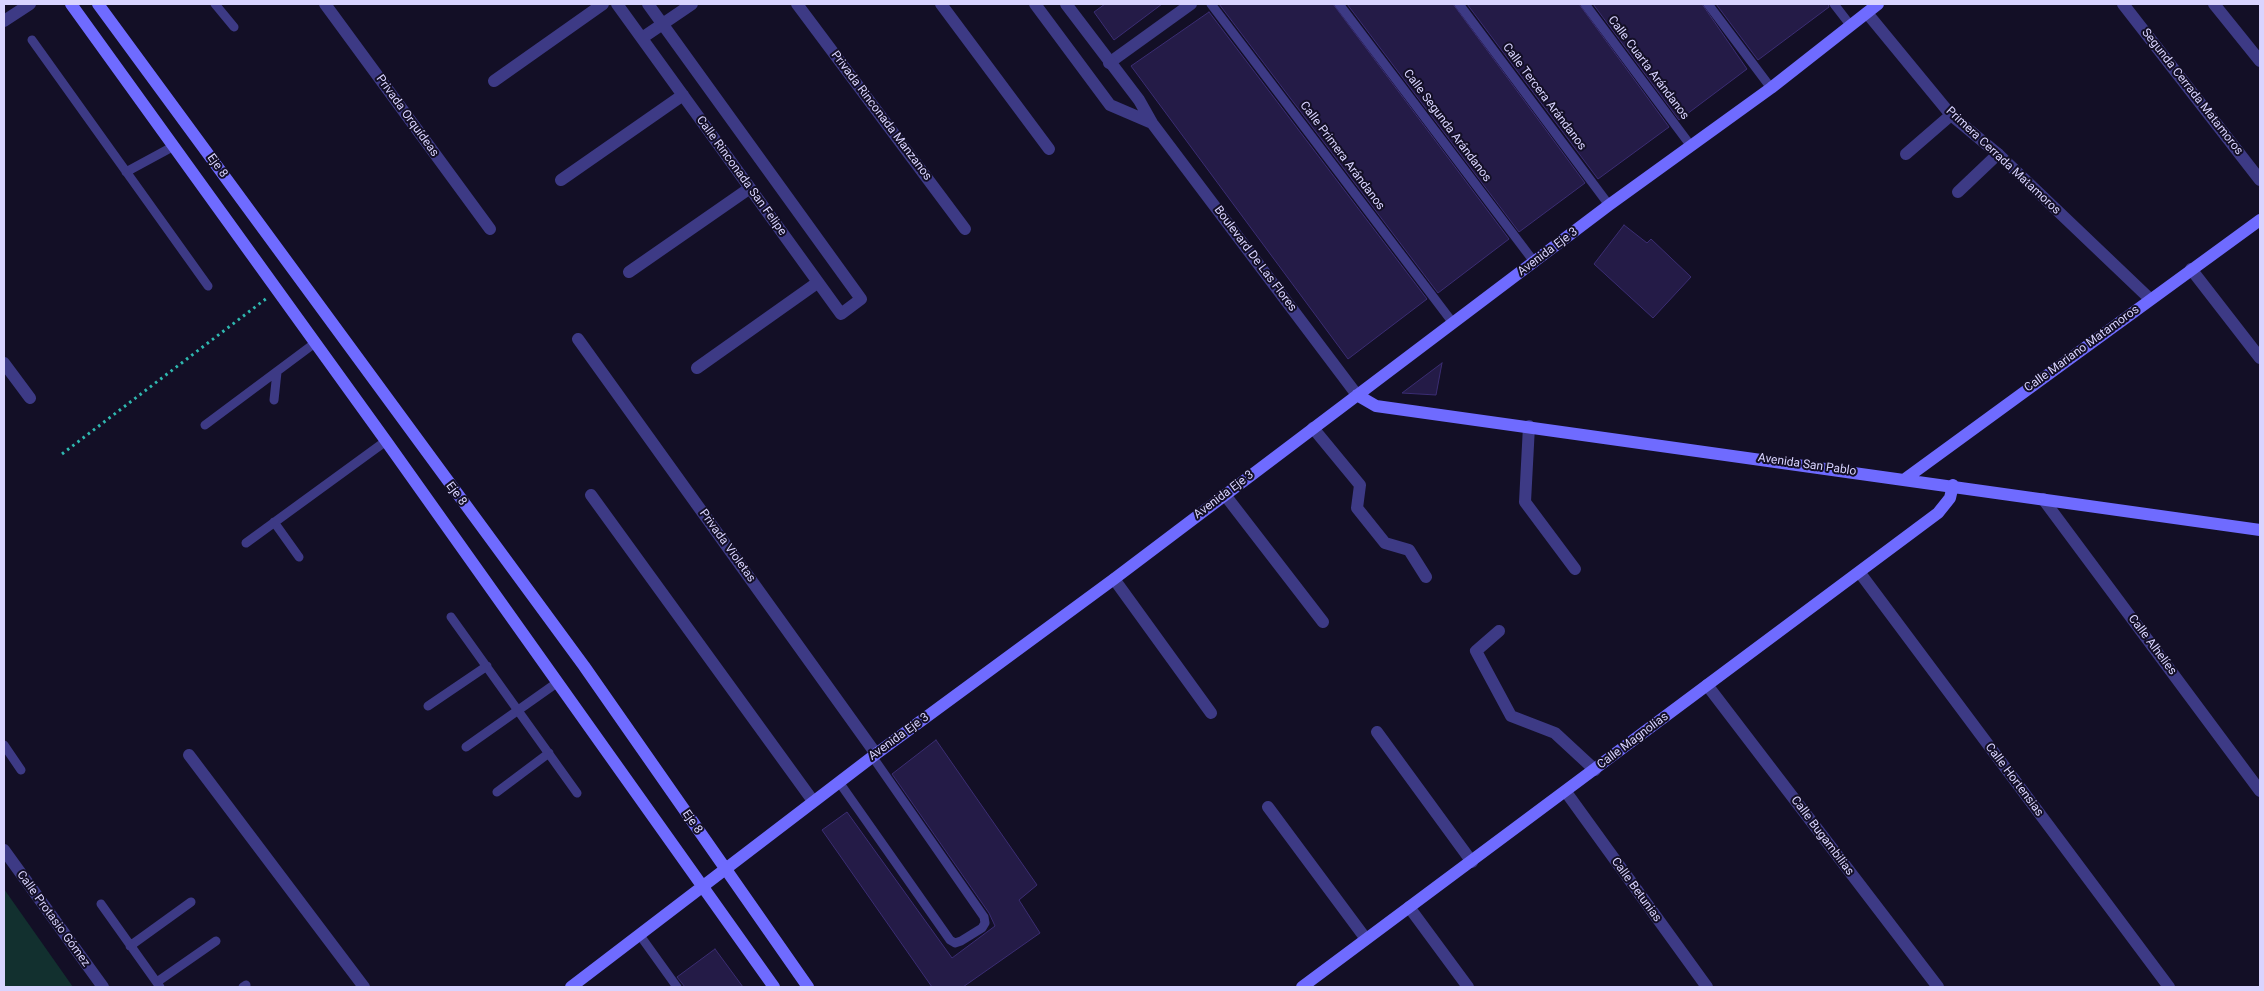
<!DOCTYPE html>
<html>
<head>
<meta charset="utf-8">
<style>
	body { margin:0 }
	#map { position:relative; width:2264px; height:991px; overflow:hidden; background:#130f26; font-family:Roboto,sans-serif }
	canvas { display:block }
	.frame { position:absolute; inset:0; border:5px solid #d9d4ff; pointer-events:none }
</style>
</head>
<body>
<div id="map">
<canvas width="2264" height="991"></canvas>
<div class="frame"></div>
</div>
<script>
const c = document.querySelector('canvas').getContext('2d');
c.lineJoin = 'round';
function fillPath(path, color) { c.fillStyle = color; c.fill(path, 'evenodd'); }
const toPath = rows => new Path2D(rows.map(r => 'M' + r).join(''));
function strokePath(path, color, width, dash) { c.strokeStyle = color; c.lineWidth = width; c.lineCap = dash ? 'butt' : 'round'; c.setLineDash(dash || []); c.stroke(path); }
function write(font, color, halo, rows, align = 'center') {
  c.font = font + ' Roboto,sans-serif'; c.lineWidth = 4; c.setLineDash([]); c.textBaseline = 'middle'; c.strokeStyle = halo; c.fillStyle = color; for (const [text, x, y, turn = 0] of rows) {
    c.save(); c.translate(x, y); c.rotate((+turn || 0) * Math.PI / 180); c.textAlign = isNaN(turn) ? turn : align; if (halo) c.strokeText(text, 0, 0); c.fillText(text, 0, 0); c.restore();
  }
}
fillPath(toPath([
	[4,889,73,987,4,987]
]), '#12302f');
const building = toPath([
	[1105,4,1162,4,1114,40,1094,12,1105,4],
	[1219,4,1333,4,1509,239,1438,293,1219,4],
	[1347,4,1453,4,1585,183,1519,232,1347,4],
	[1467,4,1579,4,1669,127,1598,179,1467,4],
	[1593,4,1702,4,1747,69,1679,120,1593,4],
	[1716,4,1828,4,1829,7,1758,60,1716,4],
	[1209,12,1427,299,1348,359,1131,66,1209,12],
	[1624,225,1647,243,1651,239,1691,277,1653,318,1594,264,1624,225],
	[1442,363,1436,395,1402,393,1442,363],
	[936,740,1037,885,1019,900,1040,933,963,987,932,987,822,830,847,812,952,958,995,926,989,913,892,774,936,740],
	[715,949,743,987,685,987,677,977,715,949]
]);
fillPath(building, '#241b47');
strokePath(building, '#3b2d73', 1);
strokePath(toPath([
	[62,454,267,298]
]), '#2fb8b0', 3, [2.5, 4]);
strokePath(toPath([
	[215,4,234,27],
	[1211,4,1453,323],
	[1339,4,1535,263],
	[1459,4,1609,205],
	[1585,4,1691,146],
	[1708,4,1771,88],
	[1834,4,1851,26],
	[32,40,208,286],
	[126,172,174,146],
	[274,400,277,372],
	[205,425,315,343],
	[274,522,299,557],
	[246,543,386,441],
	[451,617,577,793],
	[428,706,487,666],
	[4,745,21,770],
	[466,747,558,682],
	[839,782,950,940,955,943,961,941,982,928,985,923,984,917,872,756],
	[497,792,549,753],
	[101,904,160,987],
	[639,934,677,987],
	[130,946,191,902],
	[157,982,216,941],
	[243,987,246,985]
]), '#3d3a85', 9);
strokePath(toPath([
	[325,4,490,229],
	[617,4,841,314,861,299,648,4],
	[797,4,965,229],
	[941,4,1049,149],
	[2123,4,2260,180],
	[2214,4,2260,61],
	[642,38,692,4],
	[1109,63,1191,4],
	[494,81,603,4],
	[1906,154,1951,115],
	[561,180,683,95],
	[1958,192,1998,154],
	[2191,269,2260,358],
	[629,272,750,188],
	[578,339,876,754],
	[4,363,30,398],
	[697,368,817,283],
	[1529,426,1525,502,1575,569],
	[1313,428,1360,485,1357,508,1385,543,1409,550,1426,577],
	[591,495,813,801],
	[1225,495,1323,622],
	[2043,499,2260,791],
	[1860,573,2169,987],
	[1114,579,1211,713],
	[1499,631,1476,651,1511,716,1555,733,1595,770],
	[1707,685,1938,987],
	[1377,732,1472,862],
	[189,755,364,987],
	[1268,807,1366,939],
	[4,850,103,987],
	[1409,907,1468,987]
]), '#3d3a85', 12);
strokePath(toPath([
	[1035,4,1110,105,1152,123],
	[1066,4,1139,100,1152,123,1357,395],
	[1867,13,1951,115,1998,154,2150,299],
	[4,21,30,4],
	[1566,792,1707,987]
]), '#3d3a85', 12);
strokePath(toPath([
	[71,4,386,441,774,987],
	[98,4,584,666,808,987],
	[1357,395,1376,406,2260,530],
	[1905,479,2260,220],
	[571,987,876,754,1114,579,1609,205,1771,88,1878,4],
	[1302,987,1938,513,1950,498,1953,485]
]), '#6f6bff', 12);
write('12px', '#d9d4ff', '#130f26', [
	["Calle Cuarta Arándanos",1648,68,53],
	["Segunda Cerrada Matamoros",2192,92,52],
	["Calle Tercera Arándanos",1544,97,53],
	["Privada Orquídeas",407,116,54],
	["Privada Rinconada Manzanos",881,116,53],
	["Calle Segunda Arándanos",1447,126,53],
	["Calle Primera Arándanos",1342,156,53],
	["Primera Cerrada Matamoros",2003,161,43],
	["Eje 8",217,166,54],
	["Calle Rinconada San Felipe",741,176,54],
	["Avenida Eje 3",1548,252,-37],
	["Boulevard De Las Flores",1255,259,53],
	["Calle Mariano Matamoros",2082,349,-36],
	["Avenida San Pablo",1807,465,8],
	["Eje 8",456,494,53],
	["Avenida Eje 3",1224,495,-37],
	["Privada Violetas",727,546,54],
	["Calle Alhelíes",2152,645,53],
	["Avenida Eje 3",899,737,-36],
	["Calle Magnolias",1633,741,-37],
	["Calle Hortensias",2014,780,53],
	["Eje 8",692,822,55],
	["Calle Bugambilias",1822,836,53],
	["Calle Betunias",1636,890,54],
	["Calle Protasio Gómez",53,919,54]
]);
</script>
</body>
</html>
